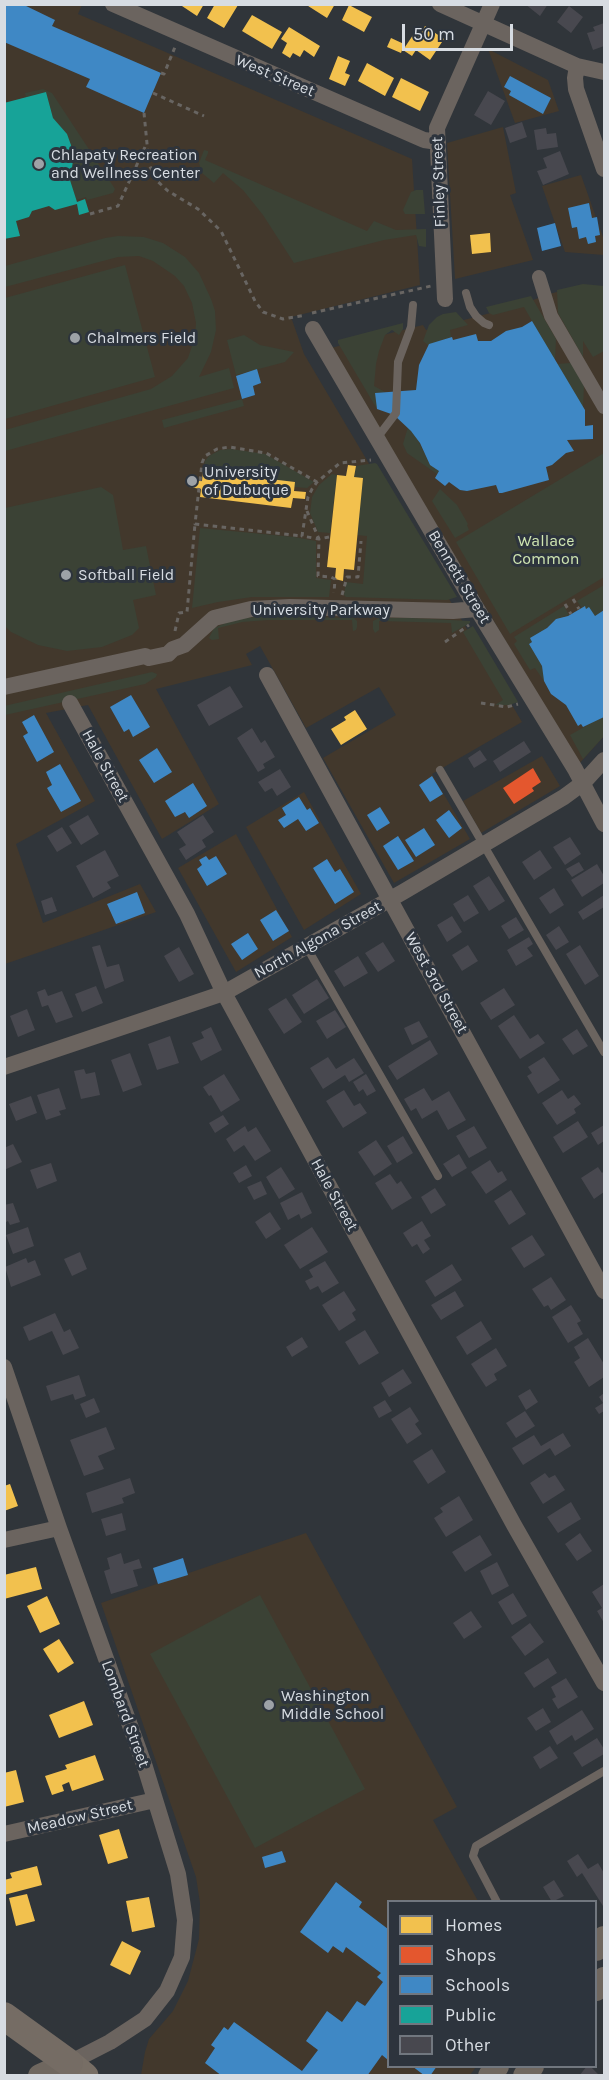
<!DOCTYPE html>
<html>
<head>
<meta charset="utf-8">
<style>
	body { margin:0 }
	#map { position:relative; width:609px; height:2080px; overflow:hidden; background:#30353a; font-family:Karla,sans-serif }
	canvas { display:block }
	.frame { position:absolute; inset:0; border:6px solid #d7dce2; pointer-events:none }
	.legend { position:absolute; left:387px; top:1900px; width:210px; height:168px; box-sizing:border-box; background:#2d343d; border:2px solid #71777f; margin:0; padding:8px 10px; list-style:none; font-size:18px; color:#d7dce2 }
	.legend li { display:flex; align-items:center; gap:12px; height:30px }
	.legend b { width:30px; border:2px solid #71777f }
	.scale { position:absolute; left:402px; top:24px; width:111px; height:27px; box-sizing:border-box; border:3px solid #d7dce2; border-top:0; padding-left:8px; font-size:18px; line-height:21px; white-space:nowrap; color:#d7dce2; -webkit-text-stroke:4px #2d343d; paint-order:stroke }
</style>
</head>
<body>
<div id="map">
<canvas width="609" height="2080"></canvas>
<div class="frame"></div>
<ul class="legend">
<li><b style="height:16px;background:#f2c14e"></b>Homes</li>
<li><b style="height:16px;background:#e4572e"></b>Shops</li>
<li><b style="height:16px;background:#3f88c5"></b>Schools</li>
<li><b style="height:16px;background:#17a398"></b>Public</li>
<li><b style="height:16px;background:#48484f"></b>Other</li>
</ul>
<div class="scale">50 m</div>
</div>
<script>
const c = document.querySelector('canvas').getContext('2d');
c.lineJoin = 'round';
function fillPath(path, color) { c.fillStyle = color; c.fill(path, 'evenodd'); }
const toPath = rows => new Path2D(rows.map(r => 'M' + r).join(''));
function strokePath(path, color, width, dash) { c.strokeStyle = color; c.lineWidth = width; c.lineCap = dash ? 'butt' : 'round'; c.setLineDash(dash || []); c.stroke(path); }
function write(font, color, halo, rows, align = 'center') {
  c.font = font + ' Karla,sans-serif'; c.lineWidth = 6; c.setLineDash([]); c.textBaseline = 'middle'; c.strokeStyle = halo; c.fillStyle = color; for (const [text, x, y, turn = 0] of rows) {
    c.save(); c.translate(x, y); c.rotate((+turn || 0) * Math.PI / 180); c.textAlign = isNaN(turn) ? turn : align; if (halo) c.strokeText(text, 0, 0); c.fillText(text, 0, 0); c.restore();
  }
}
fillPath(toPath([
	[4,5,82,5,78,14,412,159,420,285,291,317,304,354,522,722,432,774,470,839,394,883,323,758,396,715,379,687,306,728,260,646,246,654,252,665,156,689,219,804,162,839,88,705,46,713,95,801,16,844,43,923,140,884,156,912,5,964],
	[488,49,548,80,559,111,515,123],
	[503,127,516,193,510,195,533,260,455,279,447,143],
	[581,175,604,240,604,255,565,252,542,186],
	[569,289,604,289,604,736,579,764,331,348,423,325,426,330,517,306,549,294],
	[542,756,560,786,481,833,463,801],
	[304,792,361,894,304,930,246,827],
	[236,834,292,937,236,972,178,868],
	[306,1533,457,1807,433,1820,478,1901,388,1902,388,2066,476,2067,470,2075,141,2075,145,2052,149,2039,173,2011,188,1981,199,1939,200,1903,196,1877,101,1603]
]), '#42382c');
fillPath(toPath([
	[43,89,52,93,115,189,113,193,87,200,86,197,76,200,70,180,73,161,71,145,66,134,53,118,46,92,26,97,25,93],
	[204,150,208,151,208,153,205,160,367,231,374,221,396,230,426,229,426,247,419,246,416,235,384,240,294,263,263,215,243,190,223,173,214,183,202,173,199,163],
	[416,190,423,190,425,214,405,214,403,210,411,192],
	[118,236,144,237,163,243,185,257,199,273,211,299,215,311,216,330,211,352,199,377,229,368,234,388,5,451,5,430,151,389,172,376,188,358,195,337,196,323,192,303,184,286,175,276,153,261,139,256,118,257,5,287,5,266,105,238],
	[125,265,155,377,5,419,5,298],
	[583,284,604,286,604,351,593,357,583,341,583,357,558,313,557,290],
	[531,296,556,339,555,361,524,307,493,315,489,313,486,307],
	[456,312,468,325,450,330,451,337,428,345,423,341,429,325,437,317,443,314],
	[403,323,403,329,399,335,392,330,385,335,379,351,376,364,374,386,385,392,375,393,377,409,338,343,338,340],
	[244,335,260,345,294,352,285,362,236,375,227,340],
	[571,363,584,385,583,408,557,364],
	[242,399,244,406,164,428,162,420],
	[408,427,417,438,430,465,439,471,437,474,407,453,403,444],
	[231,449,265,454,314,482,307,488,294,487,294,482,203,471,205,461,209,456,220,450],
	[604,453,604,577,510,634,456,542],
	[375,463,377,464,457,597,447,600,346,597,344,595,346,582,363,584,367,536,357,535,363,478,354,477,356,466],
	[332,474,337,475,330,533,318,532,310,513,312,497,319,485],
	[101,487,113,495,123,550,146,546,156,595,133,600,139,628,132,635,102,647,67,651,38,645,11,632,5,626,5,508],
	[440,489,457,505,468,524,467,525,469,530,455,538,432,501],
	[200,528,294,537,316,541,316,578,331,580,329,597,252,597,218,602,192,608],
	[604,585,604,610,595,616,589,608,586,609,584,606,582,608,577,601],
	[564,606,569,615,556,619,529,644,542,666,544,681,535,668,530,670,514,644,517,641,514,637],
	[268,616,354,618,357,621,357,627,356,630,353,631,352,620,268,620,242,622,218,628,219,639,212,640,209,638,214,628,235,619],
	[379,618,412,618,470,621,470,623,452,633,451,623,379,621,379,630,375,633,373,629,373,621],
	[473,626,518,702,509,705,495,705,503,700,463,632],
	[152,672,157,674,156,677,145,684,5,715,4,706],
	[602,717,604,717,604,736,583,759,570,735],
	[260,1595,365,1789,255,1848,150,1654]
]), '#3b4235');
fillPath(toPath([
	[179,4,204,4,197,16],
	[215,4,238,5,224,28,207,18],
	[305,4,335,4,327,18],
	[349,5,372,17,364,32,342,20],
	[252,15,282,32,272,49,242,31],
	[425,26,444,39,430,60,416,50,412,56,403,50,415,32,420,35],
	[289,27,320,46,314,57,304,50,300,57,293,53,290,58,282,53,287,43,281,39],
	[391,38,404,44,401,53,387,47],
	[338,56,350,61,345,73,350,75,345,86,329,79],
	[367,63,394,78,385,96,358,81],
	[401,78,429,92,420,111,392,97],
	[490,233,491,252,472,254,470,235],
	[348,465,356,466,354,477,363,478,354,570,344,569,343,581,335,579,336,568,327,567,337,475,346,476],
	[203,471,295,482,294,491,306,492,305,499,293,498,291,508,200,497,201,489,189,487,190,480,202,481],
	[355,710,367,729,341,745,331,729,346,720,344,717],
	[10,1484,18,1506,4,1511,4,1486],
	[36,1567,42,1589,4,1599,4,1575],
	[47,1596,60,1624,40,1633,27,1606],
	[59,1639,74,1663,58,1673,43,1649],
	[84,1701,93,1725,59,1738,49,1715],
	[95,1755,104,1780,72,1791,69,1782,62,1785,64,1791,52,1795,45,1776,67,1769,65,1765],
	[16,1770,24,1802,4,1807,4,1773],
	[119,1829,128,1858,108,1864,99,1835],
	[37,1866,42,1885,4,1895,4,1880,12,1878,10,1873],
	[27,1894,35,1921,16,1926,9,1898],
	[149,1897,155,1927,132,1932,126,1901],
	[122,1941,141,1951,130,1975,110,1965]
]), '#f2c14e');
fillPath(toPath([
	[533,768,541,782,532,788,534,791,514,804,503,788]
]), '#e4572e');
fillPath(toPath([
	[7,4,22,4,55,20,52,26,161,73,144,113,86,87,90,79,4,42,4,10],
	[510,76,551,98,543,114,509,95,511,91,504,87],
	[589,203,592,218,597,217,600,235,595,236,596,242,588,244,586,237,579,239,577,227,572,228,568,208],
	[555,223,561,246,542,251,537,228],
	[532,321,585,410,585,426,593,425,593,439,567,440,574,451,566,453,552,465,546,467,549,480,502,493,499,493,496,485,467,491,460,490,449,482,445,486,435,478,439,471,430,465,420,443,411,431,394,415,377,409,375,393,416,390,419,365,429,344,452,337,453,340,476,334,478,341,491,341,506,331,522,327],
	[257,369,261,383,253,386,255,395,242,399,236,376],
	[585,606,586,609,589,607,595,616,604,610,604,717,583,727,581,724,578,726,566,705,551,694,544,681,542,666,529,644,532,642,530,638,547,628,556,619,568,616],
	[131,695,150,727,133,737,129,729,124,732,110,707],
	[34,715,54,752,37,762,23,736,28,733,22,722],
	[157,748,172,772,154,783,139,760],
	[60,764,81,801,61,812,47,788,52,785,46,772],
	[432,776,443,794,430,802,419,785],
	[193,783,207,806,189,818,185,812,175,817,165,801],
	[299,797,307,810,310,808,319,823,306,831,298,819,284,828,278,820,286,815,282,808],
	[380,807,390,823,377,831,367,815],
	[449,810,462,828,449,838,436,820],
	[424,828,435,845,416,857,405,840],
	[398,836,414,861,398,870,383,846],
	[206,856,209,860,216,856,227,874,207,886,197,869,202,865,199,860],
	[327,859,335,872,340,869,354,892,335,904,313,868],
	[137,892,145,913,116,924,107,904],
	[276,910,289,931,273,941,260,920],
	[248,933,258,949,242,960,231,944],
	[183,1558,188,1575,158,1584,153,1568],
	[282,1851,286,1862,265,1868,262,1857],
	[336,1882,362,1902,359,1907,388,1929,388,2060,382,2055,367,2076,222,2076,205,2063,215,2048,211,2045,224,2027,228,2030,234,2022,302,2071,318,2050,306,2041,327,2011,342,2022,357,2001,365,2006,383,1982,377,1977,381,1973,346,1947,343,1953,333,1946,328,1953,300,1932],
	[412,2066,437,2066,430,2076,425,2076]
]), '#3f88c5');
fillPath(toPath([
	[46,92,53,118,67,134,71,145,73,161,70,180,77,202,85,199,89,212,79,215,77,204,55,210,49,206,32,211,29,217,16,221,20,236,4,239,4,103]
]), '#17a398');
fillPath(toPath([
	[525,4,548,4,540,16],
	[569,6,583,17,571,33,557,22],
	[604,23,604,46,593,50,587,33,595,31,593,27],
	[488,91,505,101,491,125,474,115],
	[522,122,527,137,510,143,505,128],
	[546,128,547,134,556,133,558,147,537,150,534,130],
	[560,151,569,174,543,185,537,171,547,168,543,158],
	[230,686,243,707,209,726,197,705],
	[252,728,261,743,265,740,275,757,263,764,265,768,258,772,237,738],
	[524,741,531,752,500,772,493,761],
	[480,750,487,760,474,768,468,758],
	[280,769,291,787,277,796,272,788,265,792,258,782],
	[88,815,99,834,81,845,69,826],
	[203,815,214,832,202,840,206,847,186,860,179,849,186,845,177,832],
	[62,827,72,843,57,852,47,836],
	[570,837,581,854,565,865,553,847],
	[105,850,119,876,107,882,111,888,93,898,76,866],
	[540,850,552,868,534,880,522,862],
	[579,862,584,870,572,877,566,869],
	[597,864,604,876,604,883,582,897,571,880],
	[489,876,505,901,489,911,473,886],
	[554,888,564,905,550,914,539,898],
	[468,895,479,913,464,922,453,904],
	[604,895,604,907,583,920,578,912],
	[52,897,57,911,45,915,41,901],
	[452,916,462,932,447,942,437,925],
	[516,917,524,930,509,939,501,926],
	[559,926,569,942,556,950,546,935],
	[529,937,533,944,527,948,533,956,516,966,507,950],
	[383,942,395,961,378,972,365,953],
	[100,945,107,967,119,964,124,981,105,989,92,947],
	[468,945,478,961,462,971,452,955],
	[580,945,599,976,585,985,566,954],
	[179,947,194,974,179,982,164,956],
	[358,956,368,973,344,987,334,971],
	[317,979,329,998,304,1014,292,995],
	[96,986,103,1003,82,1012,75,994],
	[504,988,515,1005,491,1020,480,1003],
	[45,989,48,996,62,991,73,1017,56,1023,48,1005,42,1007,37,992],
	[286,998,302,1022,284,1034,268,1009],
	[27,1009,35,1030,18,1037,10,1016],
	[335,1010,346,1027,327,1039,316,1021],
	[514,1015,530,1039,538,1034,545,1043,520,1059,498,1026],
	[419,1021,428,1037,412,1045,404,1028],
	[211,1027,222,1050,201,1061,192,1043,204,1038,201,1032],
	[577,1029,588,1046,573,1055,562,1039],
	[170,1036,179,1063,157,1070,148,1044],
	[430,1040,438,1054,397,1080,388,1066],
	[130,1053,142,1085,123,1092,111,1060],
	[328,1057,336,1069,354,1058,364,1073,349,1082,345,1075,323,1089,310,1068],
	[544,1057,560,1080,538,1094,527,1076,532,1073,528,1067],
	[84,1069,86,1074,95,1072,100,1095,81,1099,74,1071],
	[224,1074,240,1100,221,1112,211,1095,209,1096,203,1087],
	[366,1074,376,1091,367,1096,363,1089,359,1092,353,1082],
	[59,1088,66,1109,59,1111,61,1115,46,1120,37,1095],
	[424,1088,432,1101,449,1091,466,1120,448,1130,437,1110,422,1119,416,1108,411,1111,404,1099],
	[344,1090,354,1106,360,1103,367,1113,343,1128,326,1101],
	[562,1090,568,1099,574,1095,581,1104,574,1109,576,1113,557,1125,542,1103],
	[31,1096,37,1113,16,1121,9,1104],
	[223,1115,229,1124,215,1133,209,1123],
	[578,1121,588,1137,563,1153,553,1137],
	[604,1125,604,1141,598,1145,591,1133],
	[245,1126,248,1132,256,1127,271,1151,255,1161,244,1145,234,1152,226,1139],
	[474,1126,487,1148,469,1158,456,1136],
	[403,1136,413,1153,397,1163,387,1146],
	[376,1140,392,1164,374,1176,358,1152],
	[13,1144,22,1162,4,1170,4,1148],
	[459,1154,467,1168,452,1177,443,1164],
	[490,1160,498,1173,502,1171,507,1180,486,1194,471,1172],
	[51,1163,57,1181,37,1189,30,1170],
	[246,1165,252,1176,239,1183,233,1173],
	[281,1167,295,1189,279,1199,266,1177],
	[598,1167,602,1173,604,1171,604,1192,594,1199,581,1178],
	[390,1174,397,1184,401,1181,412,1198,392,1210,375,1183],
	[261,1181,267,1194,254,1200,247,1187],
	[435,1188,446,1205,431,1214,421,1197],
	[511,1190,526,1214,509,1225,494,1201],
	[302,1192,312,1213,301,1219,299,1214,288,1220,280,1203],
	[13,1203,20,1222,10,1225,8,1221,4,1223,4,1205],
	[270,1212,281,1229,266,1239,255,1222],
	[422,1221,431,1236,424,1240,430,1249,423,1254,417,1244,412,1247,403,1233],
	[28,1227,34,1246,13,1254,6,1235],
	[312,1227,328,1252,300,1269,284,1245],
	[532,1235,545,1255,524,1268,511,1248],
	[80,1252,87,1269,72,1276,64,1259],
	[26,1258,28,1263,35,1260,41,1275,11,1287,5,1267],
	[325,1261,339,1283,322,1293,318,1286,310,1290,305,1281,313,1277,309,1270],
	[452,1264,462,1280,435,1297,425,1281],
	[551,1277,566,1300,551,1310,548,1305,544,1307,532,1289],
	[344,1291,356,1310,352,1313,356,1320,339,1331,322,1305],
	[455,1291,464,1306,441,1320,431,1305],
	[571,1305,581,1321,577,1323,583,1334,568,1343,552,1317],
	[55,1313,64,1332,70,1329,79,1348,63,1355,52,1331,29,1341,23,1327],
	[481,1321,492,1339,467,1355,456,1337],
	[365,1330,379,1353,359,1365,345,1342],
	[302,1337,308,1347,292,1357,286,1347],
	[588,1338,604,1364,604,1377,589,1387,574,1362,580,1358,574,1347],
	[496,1348,507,1366,494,1374,497,1380,486,1387,471,1364],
	[403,1369,412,1383,389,1397,381,1383],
	[79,1375,86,1396,75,1400,73,1394,51,1401,46,1386],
	[530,1389,538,1402,526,1410,518,1396],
	[604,1393,604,1411,599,1414,595,1408,603,1403,599,1397],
	[94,1398,100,1412,86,1418,80,1404],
	[385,1400,392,1411,379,1418,373,1407],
	[410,1407,419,1421,415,1424,422,1434,407,1444,391,1419],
	[525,1411,535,1426,516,1438,506,1423],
	[106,1427,115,1449,98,1456,104,1469,84,1476,70,1440],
	[563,1433,571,1446,555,1456,550,1448,523,1465,512,1448,534,1435,541,1446],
	[432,1449,446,1472,428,1484,413,1461],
	[545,1473,549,1478,555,1475,565,1490,543,1504,530,1483],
	[130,1478,135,1493,122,1498,124,1503,92,1513,86,1493],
	[459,1496,473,1520,446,1537,434,1518,443,1512,440,1508],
	[571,1502,581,1519,558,1533,547,1517],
	[122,1513,126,1530,106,1536,101,1519],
	[580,1533,592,1551,577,1561,565,1544],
	[480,1535,492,1555,465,1572,452,1552],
	[121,1553,124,1564,139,1559,142,1568,133,1570,138,1586,111,1594,104,1571,110,1569,107,1558],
	[497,1562,509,1586,492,1595,480,1571],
	[604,1584,604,1623,597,1611,602,1608,592,1592],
	[513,1593,527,1616,512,1625,498,1602],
	[471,1611,482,1627,464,1639,453,1623],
	[530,1623,544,1642,525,1656,511,1637],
	[548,1658,557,1673,534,1688,524,1673],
	[566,1678,578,1697,558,1709,552,1699,556,1697,551,1687],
	[543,1708,551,1722,536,1731,527,1718],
	[582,1710,594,1729,575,1741,572,1735,557,1745,549,1731],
	[597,1738,604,1749,604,1754,582,1767,573,1753],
	[550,1746,558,1758,540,1769,533,1757],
	[578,1854,588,1869,598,1863,604,1873,604,1905,603,1906,582,1873,577,1877,567,1861],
	[554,1880,564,1896,552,1902,543,1887],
	[587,2066,590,2066,600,2076,579,2076]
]), '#48484f');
strokePath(toPath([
	[161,73,164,74,175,47],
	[153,93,204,116],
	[144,113,149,164,156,180,168,191,198,209,221,231,255,301,263,312,283,319,306,315],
	[90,214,118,206,145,147],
	[312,313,431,286],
	[200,481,202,463,205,456,217,449,229,447,266,453,317,482],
	[199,488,195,524,302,536],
	[307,511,319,539,318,576,331,577,335,579,334,593],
	[329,537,319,539,302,536,308,497,312,489,317,482,340,463,371,460],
	[342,595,347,577,358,577,361,541],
	[573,599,579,609],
	[565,604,571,614],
	[175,631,179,613,187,612,195,524],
	[445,642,469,625],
	[481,703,507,707,518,704]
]), '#686562', 3, [4.5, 4.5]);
strokePath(toPath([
	[466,293,470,307,476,316,484,323,489,325],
	[377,438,396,413,398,362,411,327,413,305],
	[440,770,604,1052],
	[306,946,438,1176],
	[497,1902,473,1856,476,1846,604,1771]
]), '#6b645f', 8);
strokePath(toPath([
	[539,277,551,316,604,407]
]), '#6b645f', 14);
strokePath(toPath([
	[113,4,424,140,438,142],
	[440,4,577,66,575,78,576,89,604,169],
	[577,66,604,72],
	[445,299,437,128,492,4],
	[313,329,477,609,575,769,604,824],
	[267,675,604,1291],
	[4,687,145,656,149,658,168,654,173,649,184,645,214,618,251,609,290,607,453,611,477,609],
	[70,703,187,914,224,993,514,1525,604,1683],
	[4,1067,224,993,403,892,564,797,583,783,604,760],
	[4,1367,59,1528,145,1767,178,1874,185,1920,182,1957,167,1991,145,2019,110,2042,69,2063],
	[4,1540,59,1528],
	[4,1834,155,1800]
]), '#6b645f', 16);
strokePath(toPath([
	[596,1949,604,1938],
	[596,1989,604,1979],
	[40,2076,69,2063],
	[490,2076,497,2066],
	[525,2076,532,2066]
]), '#6f675f', 24);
strokePath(toPath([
	[69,2063,85,2076]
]), '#776e65', 27);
strokePath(toPath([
	[4,2016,69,2063]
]), '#756c64', 28);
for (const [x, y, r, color] of [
	[39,164,6,"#9da2a7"],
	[75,338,6,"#9da2a7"],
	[192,481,6,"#9da2a7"],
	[66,575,6,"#9da2a7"],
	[269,1705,6,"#9da2a7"]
]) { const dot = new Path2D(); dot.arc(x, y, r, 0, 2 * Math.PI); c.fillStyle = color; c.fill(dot); strokePath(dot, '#2d343d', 2); }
write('16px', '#d7dce2', '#2d343d', [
	["West Street",275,76,23],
	["Finley Street",439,182,-92],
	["Bennett Street",459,577,59],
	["University Parkway",321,610],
	["Hale Street",105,766,61],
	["North Algona Street",318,940,-29],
	["West 3rd Street",436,983,61],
	["Hale Street",334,1195,61],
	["Lombard Street",125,1714,70],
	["Meadow Street",80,1817,-13]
]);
write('16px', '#d7dce2', '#2d343d', [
	["Chlapaty Recreation",51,155],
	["and Wellness Center",51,173],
	["Chalmers Field",87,338],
	["University",204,472],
	["of Dubuque",204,490],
	["Softball Field",78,575],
	["Washington",281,1696],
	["Middle School",281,1714]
], 'left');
write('16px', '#d0e6b2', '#2d343d', [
	["Wallace",546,541],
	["Common",546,559]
]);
</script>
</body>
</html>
